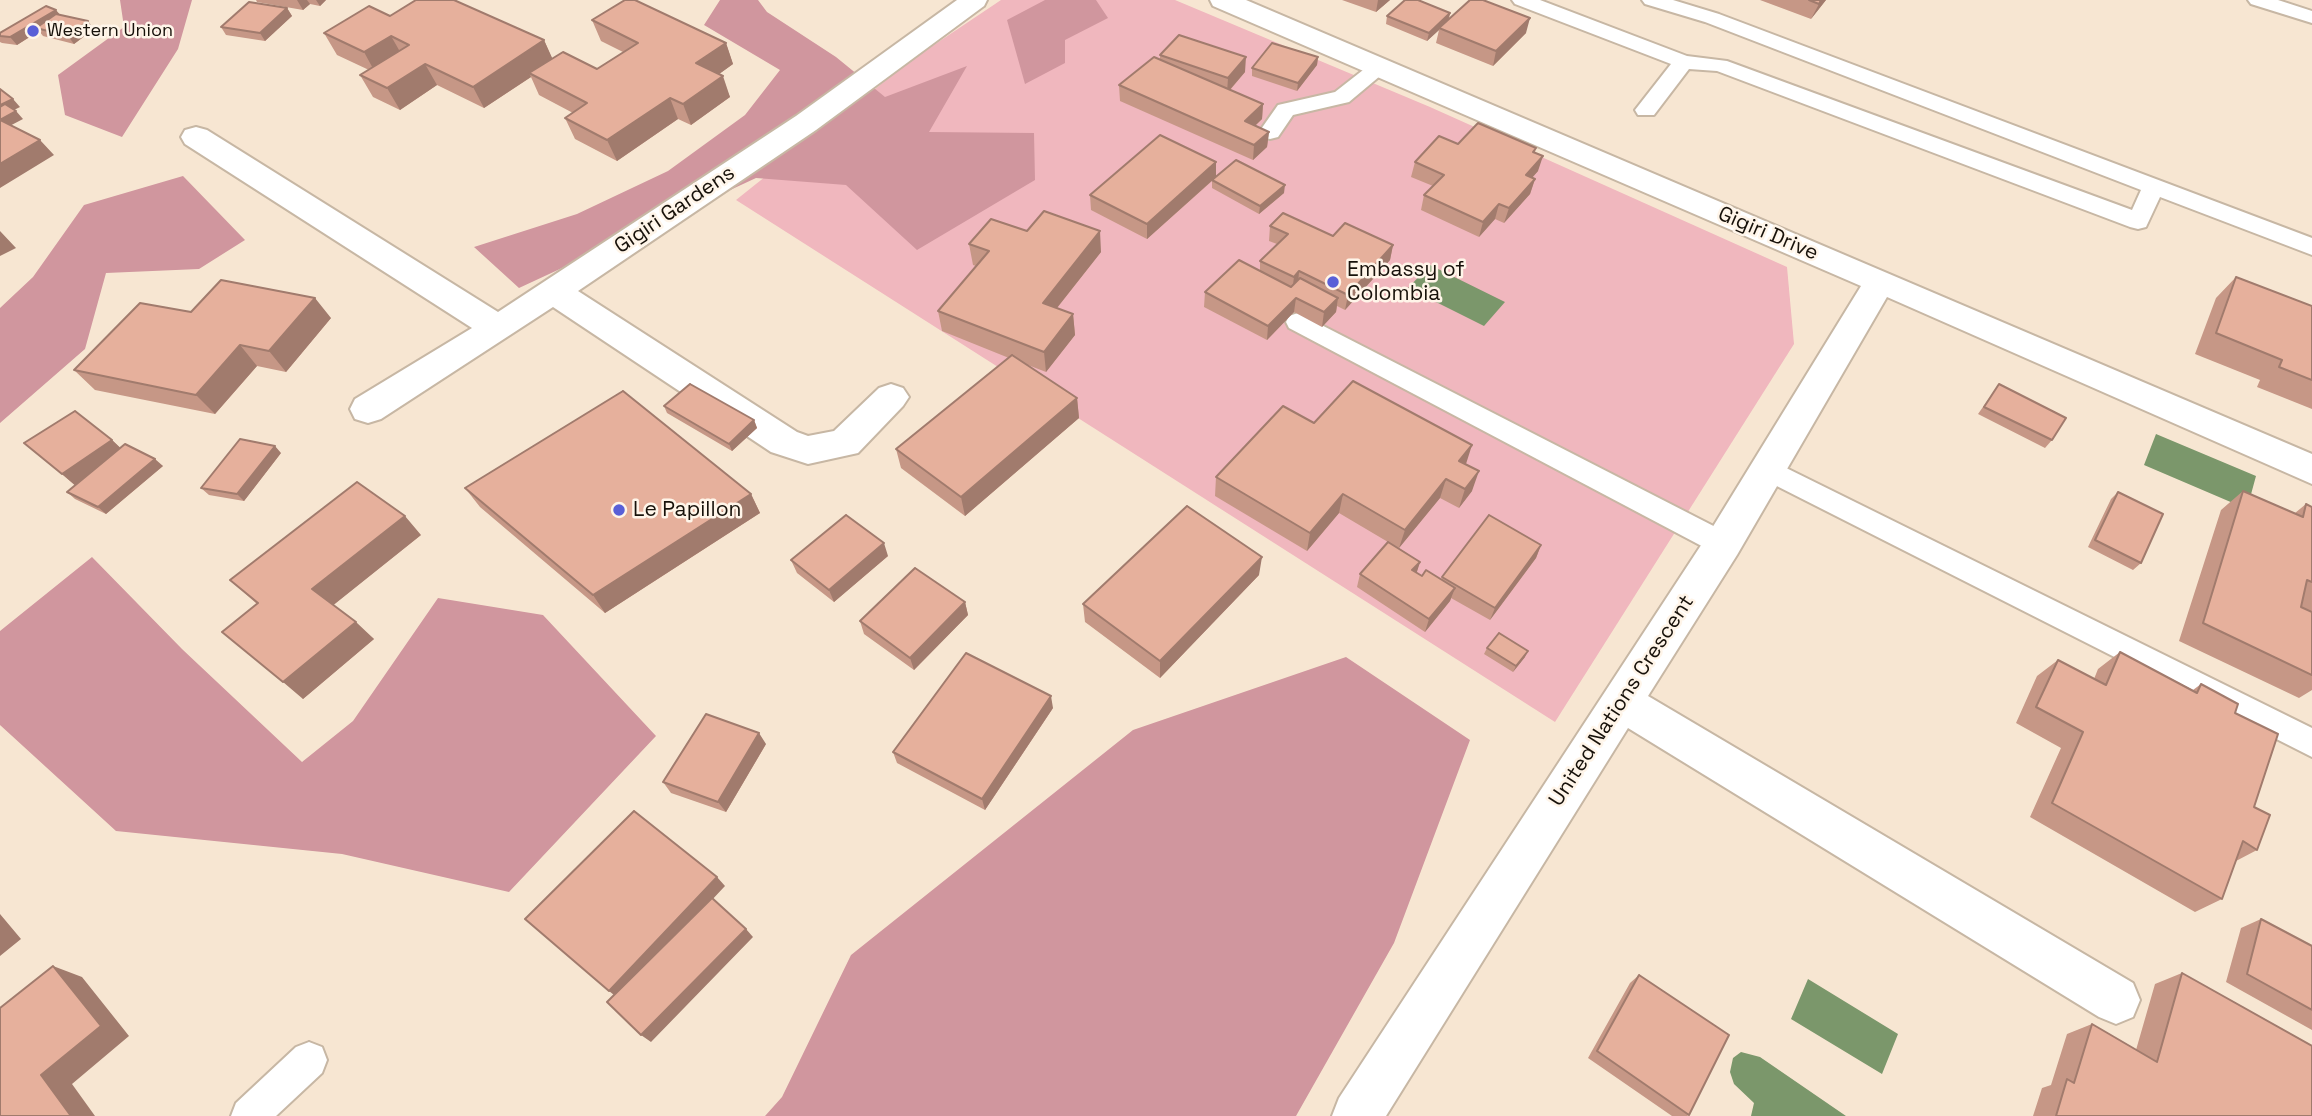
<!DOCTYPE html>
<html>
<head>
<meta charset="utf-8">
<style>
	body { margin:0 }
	canvas { display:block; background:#f7e6d2 }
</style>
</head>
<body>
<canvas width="2312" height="1116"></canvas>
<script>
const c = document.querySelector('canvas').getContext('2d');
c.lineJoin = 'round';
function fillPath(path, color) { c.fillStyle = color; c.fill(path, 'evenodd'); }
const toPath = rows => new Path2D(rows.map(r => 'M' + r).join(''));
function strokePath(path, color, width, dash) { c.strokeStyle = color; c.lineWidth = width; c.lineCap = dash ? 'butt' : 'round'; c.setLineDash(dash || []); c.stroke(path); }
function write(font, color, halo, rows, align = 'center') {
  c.font = font + ' "Space Grotesk",sans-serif'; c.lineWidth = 5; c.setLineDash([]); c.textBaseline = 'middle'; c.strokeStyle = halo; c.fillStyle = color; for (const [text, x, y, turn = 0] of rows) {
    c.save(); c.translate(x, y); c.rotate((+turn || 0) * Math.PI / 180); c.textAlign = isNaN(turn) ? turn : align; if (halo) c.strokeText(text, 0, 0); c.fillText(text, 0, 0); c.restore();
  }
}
fillPath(toPath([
	[1001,0,1175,0,1430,107,1787,267,1794,344,1555,722,736,200,910,61]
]), '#f0b7be');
fillPath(toPath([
	[120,0,192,0,178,49,122,137,65,115,58,75,124,27],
	[720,0,758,0,767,12,836,57,885,97,967,66,929,132,1034,133,1035,180,917,250,846,185,756,178,519,288,474,247,577,214,668,171,745,115,780,70,704,25],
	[1045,0,1096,0,1108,18,1065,40,1065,63,1025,84,1007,20],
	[183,176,245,240,199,269,106,273,85,349,0,423,0,308,33,277,84,205],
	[92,557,182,649,302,762,353,721,438,598,543,615,656,736,509,892,342,854,116,831,0,725,0,631],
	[1346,657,1470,740,1394,943,1296,1116,765,1116,782,1097,851,955,1133,730]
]), '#d0969e');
fillPath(toPath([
	[1430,265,1505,302,1484,326,1408,288],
	[2156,434,2256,476,2247,509,2144,465],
	[1808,979,1898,1034,1882,1074,1791,1019],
	[1741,1052,1760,1057,1846,1116,1751,1116,1754,1103,1734,1084,1730,1072,1733,1058]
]), '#7b976b');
const lane = toPath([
	[1512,0,1540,0,1687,56,1727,61,2132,210,2141,190,1705,22,1645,4,1642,0,1673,0,1719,14,2312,238,2312,255,2160,197,2146,227,2138,229,2130,227,1717,71,1689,69,1654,115,1638,115,1635,110,1671,64,1515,4,1512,0],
	[2248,0,2278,0,2312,11,2312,23,2251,4,2248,0],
	[1379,61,1386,63,1389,67,1386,71,1349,102,1293,115,1278,137,1270,139,1262,137,1259,132,1278,105,1335,92,1372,63,1379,61],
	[1298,313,1733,536,1737,544,1733,552,1723,555,1713,552,1289,328,1286,322,1289,316,1298,313],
	[1766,458,2312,728,2312,757,1757,476,1753,469,1757,462,1766,458],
	[309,1042,322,1047,327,1060,322,1073,276,1116,231,1116,236,1103,296,1047,309,1042]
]);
const street = toPath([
	[957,0,987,0,984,6,816,130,578,291,797,432,808,436,834,431,879,388,891,384,903,388,909,397,903,406,858,453,808,464,771,452,553,307,381,419,368,423,355,419,350,409,355,399,472,328,185,144,181,137,185,130,196,127,207,130,498,312,796,116,957,0],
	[1210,0,1246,0,2312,454,2312,484,1887,297,1737,555,1648,696,2133,983,2140,1000,2133,1017,2116,1024,2099,1017,1628,728,1386,1116,1332,1116,1339,1098,1709,533,1861,286,1213,6,1210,0]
]);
strokePath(lane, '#c7b7a4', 4);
strokePath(street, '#c7b7a4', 4);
fillPath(lane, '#fff');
fillPath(street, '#fff');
fillPath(toPath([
	[256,0,326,0,320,6,310,4,303,10,257,2],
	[1342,0,1390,0,1376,12],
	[1760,0,1826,0,1811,19],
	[287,8,292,16,265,41,226,35,221,27],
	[1450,13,1449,19,1526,33,1493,66,1436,43,1439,30,1427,41,1386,24,1387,16],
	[60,15,94,29,74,44,43,36,39,31,17,45,2,43,0,42,0,33],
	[390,16,544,40,552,59,597,69,623,52,601,41,592,20,726,43,733,64,719,74,730,97,691,125,678,119,617,161,575,139,565,118,573,113,539,95,531,77,484,108,437,85,400,110,373,97,360,75,369,70,337,55,324,33],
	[1160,55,1245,72,1230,90,1263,104,1262,119,1255,126,1269,132,1267,147,1253,160,1120,101,1119,85,1160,59],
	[1318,57,1317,65,1297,91,1252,76,1252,68],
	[1458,144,1536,148,1535,152,1538,171,1532,178,1535,179,1530,194,1504,223,1495,219,1479,237,1421,210,1424,195,1433,186,1411,177,1415,162],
	[1216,177,1284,193,1259,214,1212,188,1212,181,1147,239,1091,210,1090,195],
	[1270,226,1393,245,1390,260,1345,310,1337,306,1336,312,1322,327,1294,312,1267,340,1204,307,1205,292,1260,270,1260,261,1277,244,1269,241],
	[1027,231,1101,252,1057,308,1073,314,1075,335,1046,372,1028,365,1077,398,1079,418,965,516,901,468,896,449,1009,358,942,331,938,311,976,266,973,265,969,244],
	[2236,277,2312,306,2312,409,2257,387,2260,380,2195,354,2216,298],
	[191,312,331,318,286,372,257,366,215,414,95,390,74,370],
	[1999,384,2052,440,2045,448,1978,414],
	[664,406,754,420,757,428,732,451,667,413],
	[1314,423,1466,465,1472,491,1459,508,1440,498,1399,548,1420,562,1416,573,1422,576,1441,580,1442,577,1541,545,1536,558,1490,620,1451,598,1450,601,1425,632,1357,587,1360,574,1388,542,1339,513,1307,551,1215,496,1216,477],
	[112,440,120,448,163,466,106,514,75,499,67,492,75,485,24,443],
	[281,453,244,501,209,495,201,488],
	[465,488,751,494,760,513,605,613,480,507],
	[2243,491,2295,513,2306,504,2312,507,2312,690,2299,698,2179,641,2221,510],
	[2118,492,2141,563,2133,570,2088,547,2111,499],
	[421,535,333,605,374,639,303,699,257,604,230,580],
	[888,556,834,602,797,573,791,560],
	[1259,575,1160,678,1085,622,1083,604],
	[965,602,968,615,914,670,864,634,860,621],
	[1487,648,1525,657,1513,672,1484,654],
	[2120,652,2193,690,2201,684,2235,713,2254,807,2257,850,2236,861,2222,899,2195,912,2030,817,2061,748,2016,723,2037,676,2058,660,2094,679,2098,669],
	[1053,708,985,810,897,763,893,752],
	[766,744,726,812,671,793,663,782],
	[2261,919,2312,946,2312,1030,2226,982,2241,928],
	[2182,973,2312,1116,2033,1116,2042,1088,2051,1085,2067,1034,2092,1024,2136,1050,2155,984],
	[1639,975,1689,1115,1687,1116,1672,1116,1588,1058,1630,983]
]), '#c69786');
fillPath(toPath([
	[297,0,307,0,310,4,303,10],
	[316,0,326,0,320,6],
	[1378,0,1390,0,1376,12],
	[1821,0,1826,0,1811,19,1819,4],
	[287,8,292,16,265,41,260,33],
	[56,10,62,17,36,28,39,31,17,45,10,37],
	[1450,13,1448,21,1439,28,1439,30,1427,41,1429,33],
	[1530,18,1526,33,1493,66,1496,51],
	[88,21,94,29,74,44,68,36],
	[391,36,403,57,376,74,364,52],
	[544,40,554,62,529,73,531,77,484,108,473,87],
	[726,43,733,64,704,85,696,63],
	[1246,57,1245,72,1227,93,1228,78],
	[1318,57,1317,65,1297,91,1298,83],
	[425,64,437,85,400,110,387,88],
	[723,76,730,97,691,125,683,104],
	[670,98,678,119,617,161,607,140],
	[13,99,20,107,0,117,0,105],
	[1263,104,1262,119,1244,136,1245,121],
	[16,111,23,119,0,131,0,120],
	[1269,132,1267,147,1253,160,1254,145],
	[40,140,54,155,0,188,0,164],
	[1543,156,1538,171,1521,190,1526,175],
	[1216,162,1216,177,1147,239,1147,224],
	[1535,179,1530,194,1504,223,1509,208],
	[1285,185,1284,193,1259,214,1260,206],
	[1499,204,1495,219,1479,237,1483,222],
	[0,231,16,248,0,256],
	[1100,231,1101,252,1045,323,1043,303],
	[1393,245,1390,260,1345,310,1348,295],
	[1299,271,1298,286,1292,292,1294,277],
	[315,298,331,318,286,372,269,351],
	[1296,298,1294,312,1267,340,1268,326],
	[1338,298,1336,312,1322,327,1324,312],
	[1073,314,1075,335,1046,372,1044,352],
	[240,345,257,366,215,414,196,395],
	[1077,398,1079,418,965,516,961,497],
	[754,420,757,428,732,451,729,444],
	[112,440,127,454,78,488,62,474],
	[1472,445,1466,464,1459,461],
	[275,446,281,453,244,501,237,494],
	[155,459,163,466,106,514,98,507],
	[1479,471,1472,491,1459,508,1465,489],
	[1446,479,1440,498,1399,548,1405,530],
	[751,494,760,513,605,613,593,595],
	[1343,494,1339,513,1307,551,1310,533],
	[405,516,421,535,331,607,312,589],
	[884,543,888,556,834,602,829,590],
	[1541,545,1536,558,1490,620,1495,608],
	[1262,557,1259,575,1160,678,1160,661],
	[1420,562,1416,575,1412,570],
	[1455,588,1450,601,1425,632,1429,619],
	[965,602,968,615,914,670,910,658],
	[356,622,374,639,303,699,283,682],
	[1528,651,1525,657,1513,672,1516,666],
	[1051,696,1053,708,985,810,982,799],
	[759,733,766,744,726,812,718,802],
	[717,877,725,886,619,999,609,991],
	[0,914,21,939,0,956],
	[746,929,753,937,651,1042,641,1035],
	[53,966,82,977,129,1036,72,1084,95,1116,71,1116,41,1075]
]), '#a17b6d');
const building = toPath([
	[416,0,454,0,544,40,473,87,425,64,387,88,360,75,409,45,391,36,364,52,324,33,369,6,390,16,416,0],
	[625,0,635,0,726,43,696,63,723,76,683,104,670,98,607,140,565,118,587,103,529,73,563,52,597,69,638,43,592,20,625,0],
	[1405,0,1418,0,1450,13,1429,33,1387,16,1405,0],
	[1470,0,1483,0,1530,18,1496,51,1439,28,1470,0],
	[1809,0,1821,0,1819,4,1809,0],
	[249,2,287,8,260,33,221,27,249,2],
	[46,6,56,10,10,37,0,36,0,33,46,6],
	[56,14,88,21,68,36,36,28,56,14],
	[1179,35,1246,57,1228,78,1160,55,1179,35],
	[1272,43,1318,57,1298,83,1252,68,1272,43],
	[1154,57,1263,104,1245,121,1269,132,1254,145,1119,85,1154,57],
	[0,89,13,99,0,105,0,89],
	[5,104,16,111,0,120,0,107,5,104],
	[0,120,40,140,0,164,0,120],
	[1478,123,1536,148,1533,152,1543,156,1526,175,1535,179,1509,208,1499,204,1483,222,1424,195,1444,175,1415,162,1439,136,1458,144,1478,123],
	[1160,135,1216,162,1147,224,1090,195,1160,135],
	[1236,160,1285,185,1260,206,1212,180,1236,160],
	[1044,211,1100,231,1043,303,1073,314,1044,352,938,311,989,251,969,244,991,219,1027,231,1044,211],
	[1283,213,1333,236,1345,223,1393,245,1348,295,1299,271,1294,277,1260,261,1288,234,1270,226,1283,213],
	[1239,260,1291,287,1300,278,1338,298,1324,312,1296,298,1268,326,1205,292,1239,260],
	[2236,277,2312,306,2312,380,2279,367,2282,360,2216,333,2236,277],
	[221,280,315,298,269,351,240,345,196,395,74,370,140,303,191,312,221,280],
	[1012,355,1077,398,961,497,896,449,1012,355],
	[1353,381,1472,445,1459,461,1479,471,1465,489,1446,479,1405,530,1343,494,1310,533,1216,477,1283,406,1314,423,1353,381],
	[690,384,754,420,729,444,664,406,690,384],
	[1999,384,2066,418,2052,440,1984,407,1999,384],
	[623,391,751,494,593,595,465,488,623,391],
	[75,411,112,440,62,474,24,443,75,411],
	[240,439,275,446,237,494,201,488,240,439],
	[125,444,155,459,98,507,67,492,125,444],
	[357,482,405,516,312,589,356,622,283,682,222,632,258,603,230,580,357,482],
	[2243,491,2303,517,2306,504,2312,507,2312,582,2307,580,2301,607,2312,612,2312,675,2203,623,2243,491],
	[2118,492,2163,514,2141,563,2095,540,2118,492],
	[1187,506,1262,557,1160,661,1083,604,1187,506],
	[846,515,884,543,829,590,791,560,846,515],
	[1489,515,1541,545,1495,608,1442,577,1489,515],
	[1388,542,1420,562,1412,570,1422,576,1426,570,1455,588,1429,619,1360,574,1388,542],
	[915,568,965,602,910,658,860,621,915,568],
	[1499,633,1528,651,1516,666,1487,648,1499,633],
	[2120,652,2197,693,2201,684,2238,704,2235,713,2278,734,2254,807,2270,815,2257,850,2243,841,2222,899,2052,803,2083,732,2036,707,2058,660,2106,685,2120,652],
	[966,653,1051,696,982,799,893,752,966,653],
	[706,714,759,733,718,802,663,782,706,714],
	[634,811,717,877,609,991,525,919,634,811],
	[712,898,746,929,641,1035,607,1002,712,898],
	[2261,919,2312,946,2312,1010,2247,974,2261,919],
	[53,966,101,1026,41,1075,71,1116,0,1116,0,1008,53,966],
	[2182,973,2312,1046,2312,1116,2056,1116,2067,1079,2074,1083,2092,1024,2157,1062,2182,973],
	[1639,975,1729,1035,1689,1115,1597,1051,1639,975]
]);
fillPath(building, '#e6b09c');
strokePath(building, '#a17b6d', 2);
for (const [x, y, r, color] of [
	[33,31,7,"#595fd7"],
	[1333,282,7,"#595fd7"],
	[619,510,7,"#595fd7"]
]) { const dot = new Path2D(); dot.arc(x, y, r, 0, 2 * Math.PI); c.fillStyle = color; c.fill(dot); strokePath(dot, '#fff5e9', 2.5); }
write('18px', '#17110a', '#fff5e9', [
	["Western Union",47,31]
], 'left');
write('21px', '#17110a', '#fff5e9', [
	["Gigiri Gardens",675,210,-34],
	["Gigiri Drive",1768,234,23],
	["United Nations Crescent",1622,701,-57]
]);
write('21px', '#17110a', '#fff5e9', [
	["Embassy of",1347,270],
	["Colombia",1347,294],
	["Le Papillon",633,510]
], 'left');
</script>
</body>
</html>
